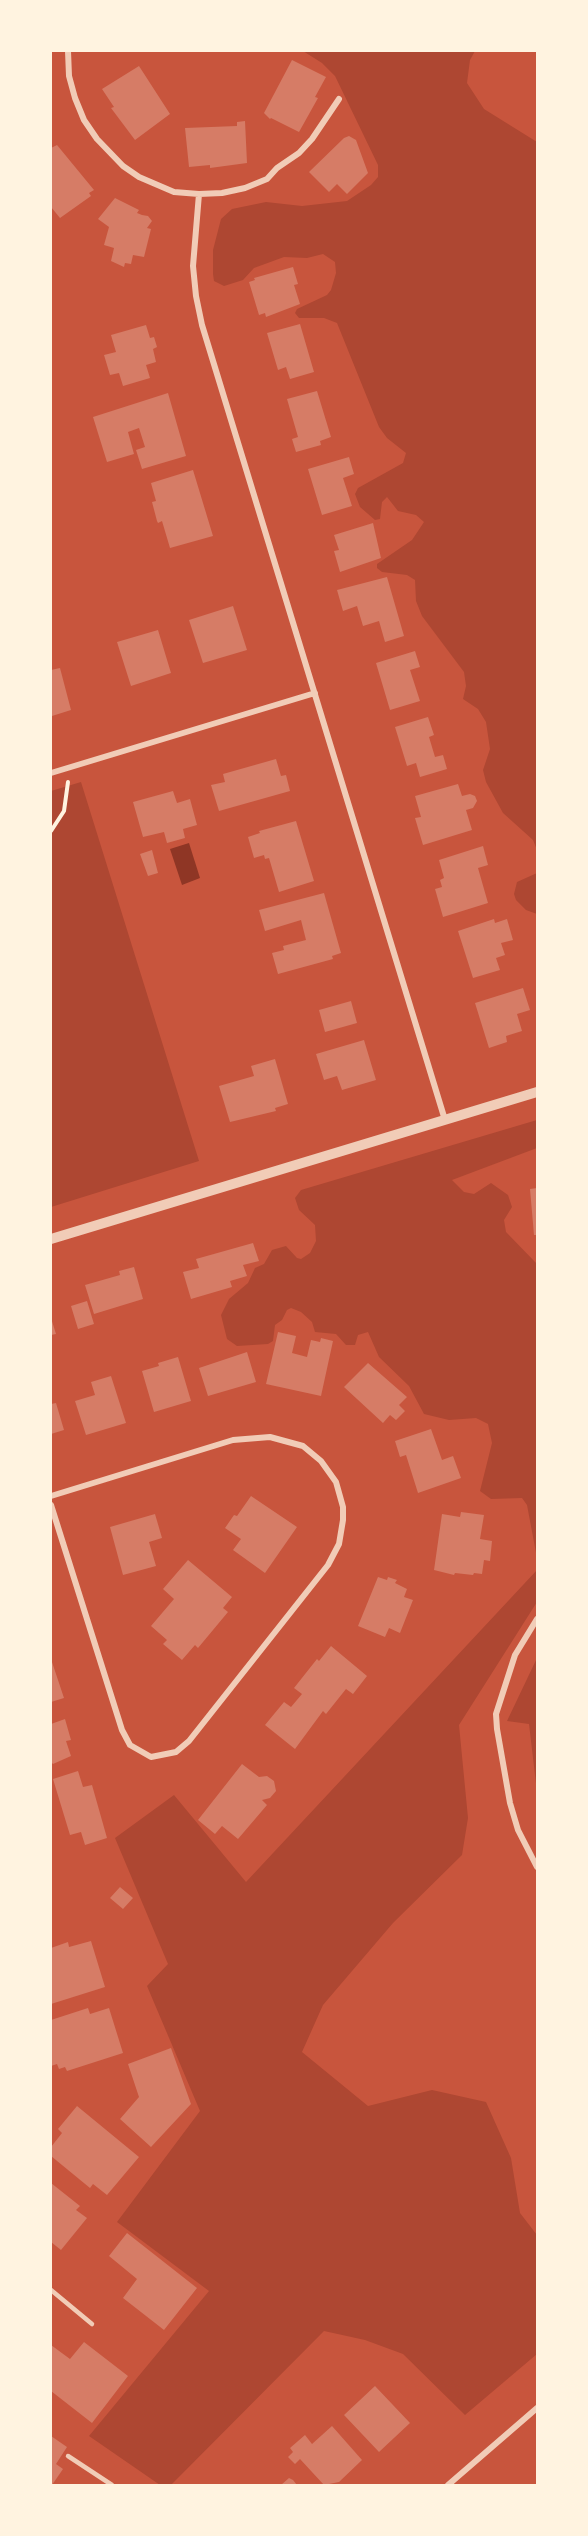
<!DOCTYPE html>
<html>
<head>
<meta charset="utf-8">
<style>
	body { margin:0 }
	#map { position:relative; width:588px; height:2536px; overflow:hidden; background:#c8553d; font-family:"Fira Sans",sans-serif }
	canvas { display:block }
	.frame { position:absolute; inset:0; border:52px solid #fff3e0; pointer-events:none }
</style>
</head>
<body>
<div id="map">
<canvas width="588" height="2536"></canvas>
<div class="frame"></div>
</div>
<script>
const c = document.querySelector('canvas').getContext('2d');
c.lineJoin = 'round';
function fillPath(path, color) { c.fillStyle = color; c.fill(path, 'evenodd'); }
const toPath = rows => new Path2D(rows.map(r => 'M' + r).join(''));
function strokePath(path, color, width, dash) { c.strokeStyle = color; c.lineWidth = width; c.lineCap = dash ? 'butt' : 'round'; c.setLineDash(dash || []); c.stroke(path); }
fillPath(toPath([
	[303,51,475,51,470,60,467,83,484,109,537,142,537,850,533,840,503,813,486,782,483,770,490,749,486,722,478,709,463,699,466,686,464,672,422,616,416,601,415,580,407,575,382,572,377,568,377,564,412,540,424,522,416,515,398,511,387,497,382,502,380,519,375,520,360,507,355,494,358,488,403,463,406,453,387,438,379,427,337,323,324,318,299,318,295,313,297,309,327,295,331,290,336,273,335,262,323,254,307,258,284,257,254,268,243,280,224,286,214,281,213,274,213,250,221,219,232,209,266,202,302,206,347,201,371,185,378,177,378,165,335,76,322,63],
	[81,782,199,1161,51,1207,51,791],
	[537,873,537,914,526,910,516,900,514,894,517,882],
	[537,1120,537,1148,452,1180,464,1192,474,1194,491,1183,508,1195,512,1207,504,1220,506,1232,537,1264,537,1558,527,1505,522,1498,491,1499,480,1491,492,1443,488,1424,476,1418,449,1420,424,1414,409,1386,379,1357,368,1332,358,1335,355,1345,346,1345,336,1334,315,1332,312,1322,301,1312,291,1308,287,1310,282,1320,275,1325,273,1341,268,1344,237,1346,227,1339,221,1315,229,1299,248,1283,255,1268,264,1264,272,1250,286,1246,297,1258,301,1259,310,1253,316,1241,315,1225,299,1210,295,1198,301,1190],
	[537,1570,537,1602,459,1725,468,1818,462,1855,393,1923,323,2005,302,2052,368,2106,432,2090,486,2102,511,2158,520,2213,537,2235,537,2354,465,2415,403,2354,365,2340,324,2331,171,2485,160,2485,89,2436,209,2291,117,2222,200,2111,147,1986,168,1964,115,1838,174,1795,246,1882],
	[537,1658,537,1792,529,1724,507,1721]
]), '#ae4732');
fillPath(toPath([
	[189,843,200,878,182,885,170,849]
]), '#8f3625');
fillPath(toPath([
	[292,60,326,77,315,97,318,98,299,132,271,118,270,119,264,113],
	[139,66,170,114,135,140,111,108,114,107,102,89],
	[245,121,247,163,210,168,210,165,189,167,185,128,237,126,237,122],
	[349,136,356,140,368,173,347,194,337,184,329,192,309,172,344,138],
	[57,145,94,190,89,193,91,196,60,218,51,207,51,148],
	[115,198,139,210,137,213,142,215,148,216,152,221,147,228,151,229,144,257,133,255,131,264,125,263,124,267,111,261,114,248,104,245,109,227,98,219],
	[293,267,298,284,294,285,300,304,266,317,265,313,259,315,249,282,255,280,254,278],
	[300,324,314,372,290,379,286,367,278,370,267,333],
	[146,325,150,338,154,337,157,347,153,349,156,362,146,365,150,378,123,386,119,373,110,375,104,355,116,352,111,335],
	[317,391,331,437,320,441,321,445,296,452,292,439,298,437,287,399],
	[168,393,186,456,142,469,136,450,145,447,139,428,128,432,134,454,107,462,93,417],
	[349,457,354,474,343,478,352,506,322,515,308,469],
	[193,470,213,536,170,548,162,521,158,523,157,521,152,502,156,501,151,483],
	[373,523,381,558,340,572,334,551,339,550,334,535],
	[387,577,404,636,385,642,379,621,363,626,357,606,343,611,337,590],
	[233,606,247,650,203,663,189,620],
	[158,630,171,673,131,686,117,642],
	[415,651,420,667,410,670,420,701,390,710,376,663],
	[60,668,71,710,52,716,51,670],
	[428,717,434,735,429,737,435,757,443,755,447,769,420,777,416,763,407,766,395,727],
	[276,759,281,776,286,775,290,791,219,811,211,785,225,782,223,774],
	[458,784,462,796,470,794,475,796,477,801,473,808,466,810,472,830,423,845,415,818,421,817,415,796],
	[173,791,177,803,190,799,197,825,183,829,185,838,167,843,164,832,143,837,133,802],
	[296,821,314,881,279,892,269,858,265,859,264,855,254,858,248,837,260,833,259,831],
	[483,846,488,865,478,868,488,903,443,917,435,889,442,887,440,880,444,878,439,860],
	[152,850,158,873,148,876,140,854],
	[324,893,341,953,332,956,333,959,278,974,272,953,284,950,283,946,306,940,301,920,265,931,259,910],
	[494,919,495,923,507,919,513,940,501,943,505,955,496,958,500,970,473,978,458,931],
	[523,988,530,1010,517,1014,522,1031,506,1036,507,1042,489,1048,475,1003],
	[351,1001,357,1023,325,1032,319,1010],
	[364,1040,376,1080,342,1090,337,1076,324,1080,316,1054],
	[275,1059,288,1104,275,1108,276,1111,230,1122,219,1086,254,1076,251,1066],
	[537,1188,537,1235,534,1235,530,1189],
	[253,1243,259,1261,243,1265,247,1276,230,1281,232,1287,191,1299,183,1272,199,1268,196,1259],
	[134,1267,143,1299,94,1314,85,1285,120,1275,119,1271],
	[87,1301,94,1324,78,1329,71,1306],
	[51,1318,56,1334,51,1335],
	[278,1332,296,1336,292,1353,307,1357,311,1340,320,1342,321,1338,333,1341,321,1396,266,1384],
	[247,1352,256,1382,208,1396,199,1368],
	[178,1357,191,1401,154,1412,142,1371,159,1366,158,1363],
	[368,1363,407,1397,399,1405,405,1411,396,1420,390,1415,383,1423,344,1387],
	[111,1376,126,1423,86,1435,75,1401,95,1395,91,1382],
	[56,1403,64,1430,51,1434,51,1404],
	[431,1429,442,1460,453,1456,461,1478,418,1493,406,1455,400,1457,395,1441],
	[251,1496,297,1527,265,1573,233,1550,241,1539,225,1528,234,1515,237,1516],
	[461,1512,484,1515,480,1539,492,1541,490,1561,484,1560,482,1574,474,1573,473,1575,455,1573,454,1575,434,1570,442,1514,460,1517],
	[155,1514,162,1538,149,1542,156,1566,123,1575,110,1527],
	[188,1560,232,1597,223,1608,228,1612,198,1648,195,1645,182,1660,163,1644,167,1640,151,1626,174,1599,163,1589],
	[378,1577,387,1580,388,1577,397,1580,395,1583,407,1589,404,1597,413,1600,400,1633,389,1628,385,1637,358,1626],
	[331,1646,367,1676,353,1694,346,1689,326,1714,323,1711,295,1749,265,1725,284,1702,291,1707,302,1694,294,1688,317,1659,319,1661],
	[51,1659,64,1698,51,1702],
	[65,1719,71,1740,66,1741,71,1756,53,1764,51,1762,51,1724],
	[242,1764,259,1777,267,1776,274,1781,276,1791,270,1798,262,1800,267,1805,238,1839,222,1826,215,1834,198,1820],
	[78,1771,83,1787,92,1785,107,1838,85,1845,81,1832,70,1835,53,1779],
	[120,1887,133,1898,123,1909,110,1898],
	[91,1941,105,1987,51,2004,51,1948,68,1942,69,1947],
	[88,2008,90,2014,109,2008,123,2053,67,2071,65,2067,59,2069,57,2064,51,2066,51,2020],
	[171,2048,191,2104,151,2147,120,2119,139,2097,128,2064],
	[77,2106,139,2157,107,2195,93,2184,90,2188,51,2156,51,2147,62,2133,58,2129],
	[51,2183,80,2206,76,2210,87,2218,61,2250,51,2242],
	[127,2233,197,2288,164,2330,123,2298,137,2279,109,2256],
	[84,2342,128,2376,92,2423,51,2391,51,2345,70,2359],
	[375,2386,410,2423,379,2452,344,2415],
	[332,2426,362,2460,339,2482,324,2485,300,2459,295,2464,288,2457,293,2452,290,2448,305,2435,312,2444],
	[51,2436,67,2447,56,2464,63,2469,52,2485],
	[289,2478,293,2480,297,2485,281,2485]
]), '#d67c66');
strokePath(toPath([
	[51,831,64,811,68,782]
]), '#fff3e0', 4);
strokePath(toPath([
	[51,2290,92,2324],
	[68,2456,112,2485]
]), '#f1ccb7', 4.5);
strokePath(toPath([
	[68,51,69,76,75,98,84,120,97,139,123,166,139,177,174,192,199,194,222,193,245,188,267,179,277,168,299,153,312,139,339,99],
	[199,194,193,266,196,296,202,325,445,1120],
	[51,773,315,693],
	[51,1496,233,1440,270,1437,303,1446,321,1461,336,1482,343,1507,343,1520,339,1544,328,1565,189,1741,176,1752,151,1757,130,1745,122,1730,51,1505],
	[537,1619,515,1655,496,1714,497,1729,510,1803,518,1830,537,1867],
	[448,2485,537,2408]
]), '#f1ccb7', 6);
strokePath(toPath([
	[51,1239,537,1092]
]), '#f1ccb7', 10);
</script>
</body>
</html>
